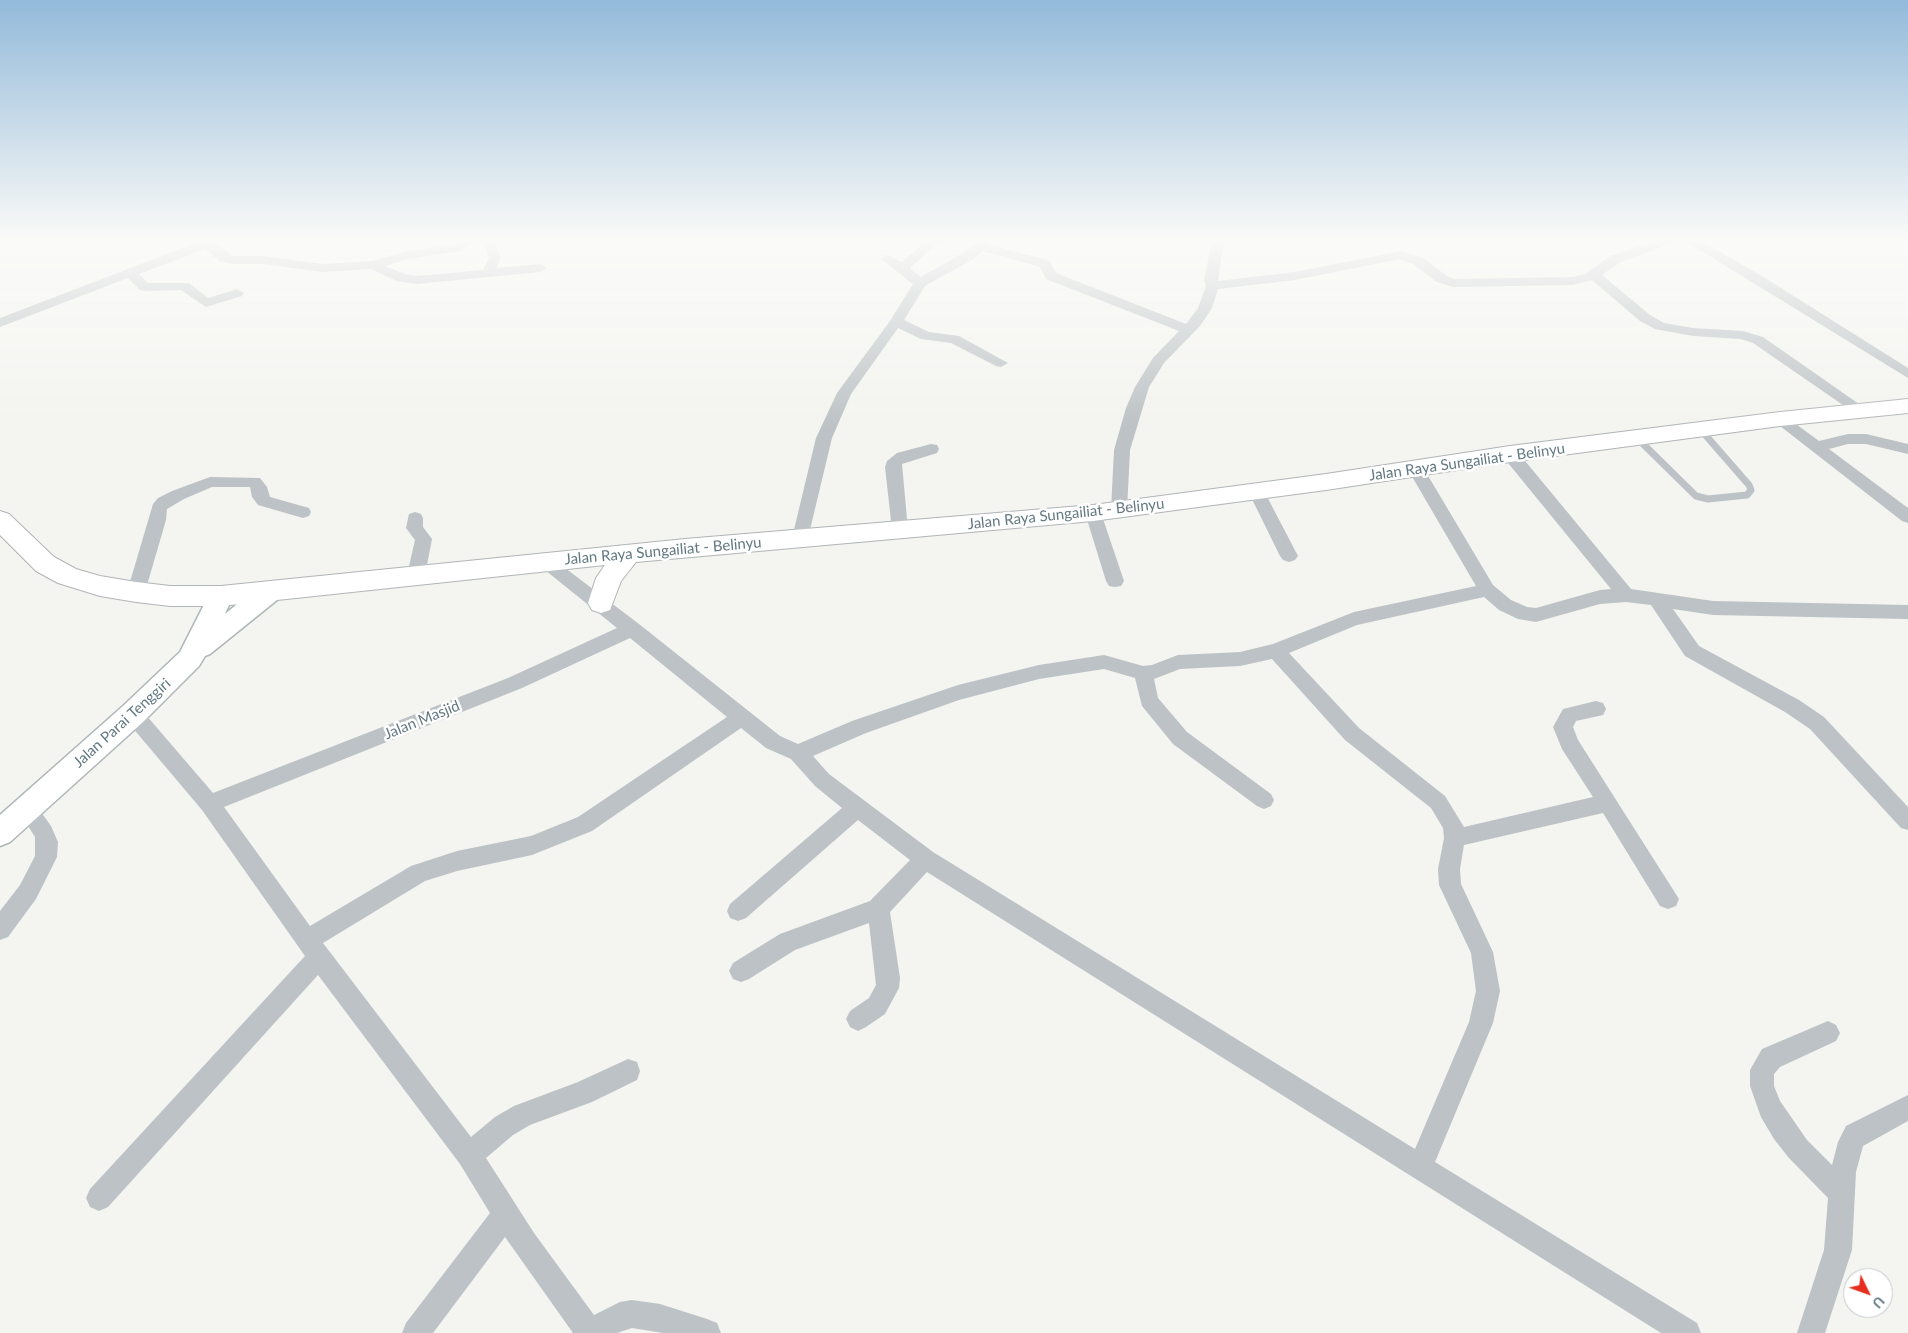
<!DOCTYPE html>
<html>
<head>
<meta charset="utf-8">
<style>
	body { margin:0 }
	#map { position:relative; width:1908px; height:1333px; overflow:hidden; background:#f4f4f0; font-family:Lato,sans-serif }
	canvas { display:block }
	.north { position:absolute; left:1843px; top:1268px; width:50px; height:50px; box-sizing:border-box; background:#fff; border:1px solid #c0c9cd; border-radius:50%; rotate:132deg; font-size:14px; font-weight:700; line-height:20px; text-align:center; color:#627982 }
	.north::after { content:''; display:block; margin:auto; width:18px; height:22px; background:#e62d1e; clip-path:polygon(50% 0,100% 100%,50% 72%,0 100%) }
</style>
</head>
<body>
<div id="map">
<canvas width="1908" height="1333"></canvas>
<div class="north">U</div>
</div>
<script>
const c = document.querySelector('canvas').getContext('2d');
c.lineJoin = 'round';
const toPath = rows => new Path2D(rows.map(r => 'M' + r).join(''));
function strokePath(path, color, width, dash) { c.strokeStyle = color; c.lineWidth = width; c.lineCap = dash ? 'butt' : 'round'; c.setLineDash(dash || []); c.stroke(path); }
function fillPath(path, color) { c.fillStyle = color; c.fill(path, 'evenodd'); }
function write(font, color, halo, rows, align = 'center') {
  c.font = font + ' Lato,sans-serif'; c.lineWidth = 5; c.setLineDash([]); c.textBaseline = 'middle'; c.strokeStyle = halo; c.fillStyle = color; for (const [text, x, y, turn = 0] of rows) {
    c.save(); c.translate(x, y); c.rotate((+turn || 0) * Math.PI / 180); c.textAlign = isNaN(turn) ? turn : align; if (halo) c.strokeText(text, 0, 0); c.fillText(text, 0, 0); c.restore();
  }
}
const secondary = toPath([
	[268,584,277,586,280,593,277,600,210,654,205,656,199,666,143,722,10,842,0,846,0,815,123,706,180,652,212,589,221,587,230,589,233,596,225,614,259,586,268,584]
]);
const highway = toPath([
	[1908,399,1908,413,1780,426,1510,462,1326,490,1093,521,636,562,621,581,610,610,601,613,592,610,588,603,596,578,605,565,221,606,170,606,136,602,100,596,58,583,36,571,0,535,0,511,9,514,54,557,76,569,100,576,136,582,170,586,221,586,685,539,1093,505,1326,474,1510,446,1780,412,1908,399]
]);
strokePath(secondary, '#afb6b9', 3);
strokePath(highway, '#b0b5b7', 2);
strokePath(toPath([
	[1637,438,1696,496,1708,499,1747,495,1751,490,1749,485,1701,430]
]), '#bcc2c5', 7);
fillPath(toPath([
	[201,241,219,241,216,244,233,256,264,256,322,264,372,261,407,251,452,245,459,241,475,241,460,251,408,259,385,266,405,274,416,276,483,270,489,258,483,241,495,241,501,258,496,268,540,264,547,268,540,272,416,284,397,281,371,269,322,272,264,264,233,264,220,261,205,249,139,274,148,283,189,283,208,298,237,289,244,293,242,296,206,307,181,290,145,291,140,290,128,278,0,327,0,318,201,241],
	[926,241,940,241,910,268,921,277,965,252,978,241,992,241,989,245,1044,259,1050,262,1056,273,1186,324,1198,308,1206,286,1204,280,1210,250,1214,241,1226,241,1222,250,1218,281,1295,272,1401,251,1423,258,1447,276,1454,279,1573,277,1585,274,1609,257,1634,247,1656,241,1677,241,1619,263,1602,275,1650,315,1664,323,1693,328,1743,331,1763,337,1869,411,1866,414,1856,414,1753,343,1741,339,1693,336,1655,329,1640,321,1592,280,1573,285,1453,287,1437,282,1413,264,1400,259,1295,280,1218,289,1212,308,1200,326,1164,363,1149,387,1130,450,1127,510,1125,514,1119,516,1113,514,1111,510,1114,450,1126,408,1135,387,1153,358,1179,331,1046,279,1040,267,1034,265,982,251,975,258,925,286,904,320,929,332,959,336,1008,363,1001,367,996,366,951,343,921,339,898,328,851,394,832,438,808,538,806,542,800,544,794,542,792,538,816,438,837,393,890,321,913,284,881,259,887,255,902,262,926,241],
	[1685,241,1701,241,1762,276,1908,368,1908,378,1685,241],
	[1780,414,1785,416,1819,441,1848,434,1866,434,1908,444,1908,454,1866,444,1848,444,1829,449,1908,508,1908,523,1902,521,1775,422,1772,419,1780,414],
	[931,444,937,445,939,449,937,453,902,464,908,530,906,534,894,534,892,530,885,467,887,461,897,453,931,444],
	[1510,449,1516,450,1631,589,1713,601,1908,605,1908,619,1713,615,1673,609,1699,646,1799,700,1824,717,1908,807,1908,830,1901,828,1810,729,1785,712,1685,656,1651,605,1626,602,1600,604,1536,622,1518,619,1499,610,1484,597,1357,625,1289,653,1359,728,1445,796,1464,827,1593,797,1562,749,1553,727,1563,709,1596,701,1603,703,1606,709,1603,715,1576,721,1573,727,1578,740,1679,899,1676,906,1668,909,1660,906,1603,813,1464,845,1460,869,1461,884,1493,952,1500,991,1493,1023,1435,1162,1697,1323,1701,1333,1661,1333,927,872,890,912,900,978,899,988,885,1014,866,1027,858,1031,850,1027,846,1019,850,1011,869,998,876,985,869,923,795,950,749,979,741,982,733,979,729,971,733,963,780,934,870,901,910,860,858,820,746,918,738,921,730,918,727,911,730,904,842,808,815,786,791,759,766,748,741,728,592,831,532,855,457,871,425,881,323,943,471,1137,495,1117,514,1106,578,1082,628,1059,637,1062,640,1071,637,1080,592,1102,530,1125,513,1135,486,1158,534,1233,594,1315,620,1302,632,1300,660,1304,707,1319,717,1323,721,1333,663,1333,632,1328,617,1333,573,1333,505,1237,433,1333,402,1333,406,1323,490,1213,460,1164,318,975,108,1207,99,1211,90,1207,86,1198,90,1189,305,956,202,810,126,720,123,714,126,708,133,706,140,708,213,793,508,678,617,628,540,566,537,562,540,558,546,556,552,558,639,624,780,736,798,744,852,721,958,685,1039,665,1104,655,1143,666,1152,665,1178,655,1240,652,1273,644,1354,612,1476,586,1407,468,1409,464,1415,463,1421,464,1493,585,1511,600,1527,607,1536,608,1600,590,1611,589,1504,458,1502,454,1504,450,1510,449],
	[630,638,727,717,578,817,531,836,457,851,411,866,310,926,224,807,522,688,630,638],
	[1272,659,1345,740,1431,808,1443,828,1444,838,1438,869,1439,885,1471,953,1476,991,1469,1022,1415,1149,933,852,829,774,813,756,866,733,959,700,1039,679,1104,669,1135,678,1142,706,1173,744,1257,806,1264,809,1271,806,1274,800,1271,794,1187,732,1158,698,1154,679,1180,669,1240,666,1272,659],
	[210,477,260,478,267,487,270,497,309,508,311,512,309,516,303,518,258,505,252,497,250,487,212,487,184,499,167,509,166,520,145,592,142,597,136,599,130,597,127,592,153,504,158,498,172,491,210,477],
	[1256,485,1262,487,1264,491,1298,556,1295,560,1289,562,1283,560,1280,556,1248,491,1250,487,1256,485],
	[1093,507,1099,509,1101,513,1124,581,1121,586,1115,587,1109,586,1106,581,1085,513,1087,509,1093,507],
	[415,512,421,514,423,518,423,527,432,539,425,575,422,580,416,581,410,580,407,575,415,540,406,528,409,514,415,512],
	[27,799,34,802,51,826,58,842,57,857,36,899,8,937,0,940,0,911,20,885,35,856,35,837,17,808,20,802,27,799],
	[1828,1021,1836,1025,1840,1033,1836,1041,1780,1067,1774,1074,1774,1086,1780,1101,1807,1140,1832,1165,1838,1142,1846,1126,1908,1095,1908,1121,1863,1146,1856,1172,1852,1250,1825,1333,1797,1333,1824,1250,1828,1198,1789,1158,1774,1139,1761,1117,1750,1086,1750,1070,1762,1049,1828,1021]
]), '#bcc2c5');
fillPath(secondary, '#fff');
fillPath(highway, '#fff');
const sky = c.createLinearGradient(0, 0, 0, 428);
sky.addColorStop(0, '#93bada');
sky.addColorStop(0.56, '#fafaf8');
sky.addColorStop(1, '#fafaf800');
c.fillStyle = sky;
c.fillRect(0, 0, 1908, 428);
write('15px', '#627982', '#fff', [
	["Jalan Raya Sungailiat - Belinyu",1467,462,-8],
	["Jalan Raya Sungailiat - Belinyu",1066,514,-6],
	["Jalan Raya Sungailiat - Belinyu",663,551,-5],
	["Jalan Masjid",422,720,-22],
	["Jalan Parai Tenggiri",122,723,-42]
]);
</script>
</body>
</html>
